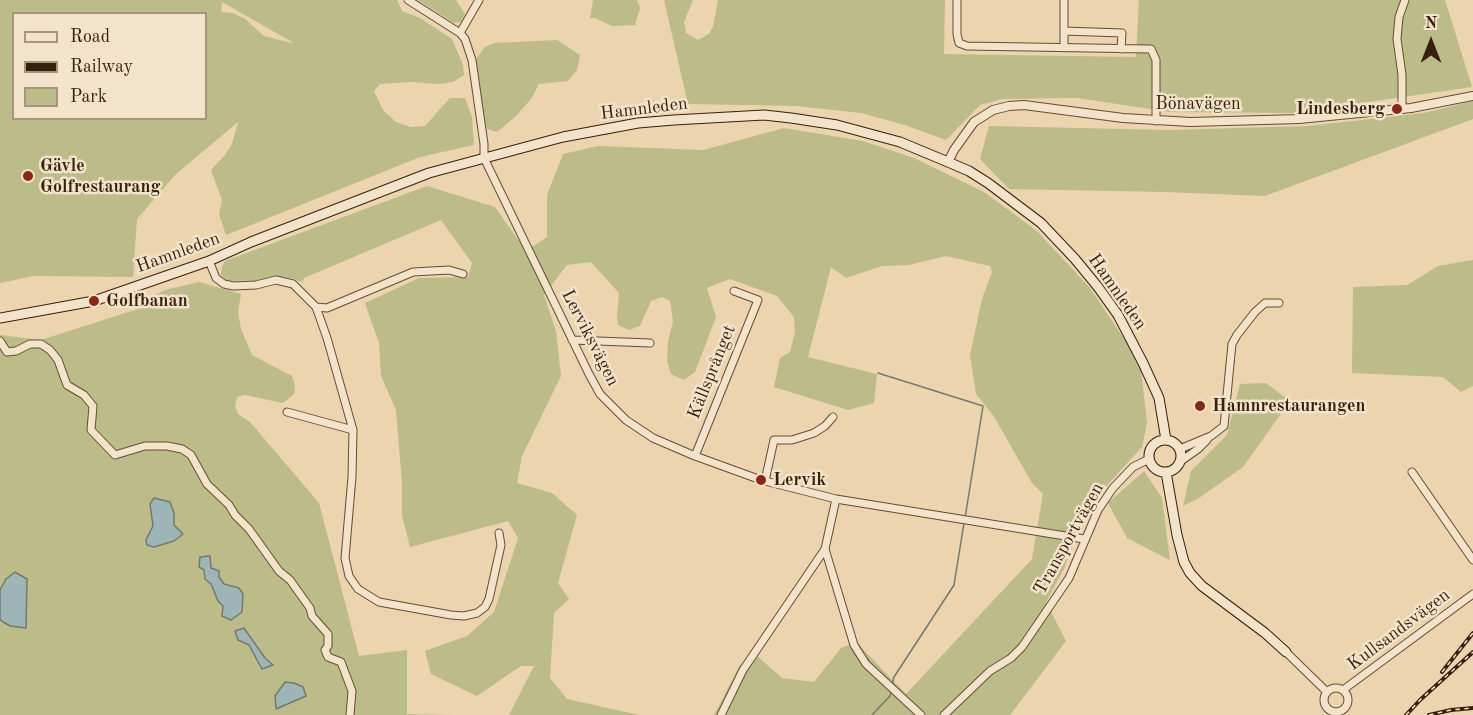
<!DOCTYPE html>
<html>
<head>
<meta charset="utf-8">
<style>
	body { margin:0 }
	#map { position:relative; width:1473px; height:715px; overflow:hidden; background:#ebd4ae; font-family:"Old Standard TT",serif }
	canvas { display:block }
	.legend { position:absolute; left:12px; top:12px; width:195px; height:108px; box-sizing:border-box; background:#f2e3ca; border:2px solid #a7957e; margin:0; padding:8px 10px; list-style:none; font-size:18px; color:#37200d }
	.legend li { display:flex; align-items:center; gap:12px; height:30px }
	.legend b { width:30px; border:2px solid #a7957e }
	.north { position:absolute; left:1401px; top:12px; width:60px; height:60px; -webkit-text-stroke:4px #f2e3ca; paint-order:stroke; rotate:0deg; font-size:16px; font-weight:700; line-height:24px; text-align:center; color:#37200d }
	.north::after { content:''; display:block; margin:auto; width:21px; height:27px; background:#37200d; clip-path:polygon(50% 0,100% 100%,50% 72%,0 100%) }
</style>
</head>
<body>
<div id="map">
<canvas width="1473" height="715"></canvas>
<ul class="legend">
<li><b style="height:8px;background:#f2e3ca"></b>Road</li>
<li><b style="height:8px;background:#37200d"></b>Railway</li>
<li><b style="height:16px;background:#bbbc88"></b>Park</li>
</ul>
<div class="north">N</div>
</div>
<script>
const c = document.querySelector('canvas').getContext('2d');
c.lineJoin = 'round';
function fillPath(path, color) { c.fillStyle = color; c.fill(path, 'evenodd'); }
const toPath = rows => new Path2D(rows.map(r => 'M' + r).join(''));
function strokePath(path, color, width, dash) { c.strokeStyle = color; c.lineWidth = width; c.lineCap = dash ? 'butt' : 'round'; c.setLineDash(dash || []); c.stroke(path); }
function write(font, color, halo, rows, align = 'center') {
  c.font = font + ' "Old Standard TT",serif'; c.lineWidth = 5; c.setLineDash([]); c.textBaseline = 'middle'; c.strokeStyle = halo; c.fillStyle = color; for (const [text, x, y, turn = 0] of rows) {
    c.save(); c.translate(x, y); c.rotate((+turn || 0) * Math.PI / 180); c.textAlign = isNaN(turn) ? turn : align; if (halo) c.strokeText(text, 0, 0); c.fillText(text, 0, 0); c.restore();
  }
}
fillPath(toPath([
	[0,0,397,0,402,11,420,18,452,39,463,65,464,75,453,82,439,84,410,82,380,84,374,91,383,110,396,122,411,127,425,126,450,98,465,98,472,117,474,145,420,157,226,235,219,214,222,200,211,170,225,155,232,144,238,122,175,175,137,219,133,277,33,276,0,283],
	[222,2,292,42,292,43,264,36,244,18,232,13,221,12],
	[14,14,206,14,206,118,14,118],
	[418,0,456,0,465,14,461,22,454,23],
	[593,0,637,0,640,8,635,25,612,26,595,18,590,18],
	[664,0,693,0,684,22,686,33,698,40,709,34,713,27,718,0,945,0,944,54,1136,57,1139,0,1445,0,1472,87,1292,113,1170,112,1077,98,1003,99,980,105,946,140,905,125,861,113,796,106,688,104],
	[557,40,580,55,577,70,568,81,539,84,531,99,516,116,497,132,487,129,479,98,476,59,485,47,495,43],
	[1473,101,1473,119,1265,196,1165,192,1009,189,980,159,989,126,1169,130,1308,126,1424,113],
	[784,128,863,141,914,158,984,192,1037,231,1090,288,1127,343,1141,371,1147,423,1142,447,1090,504,1080,521,1064,569,1046,602,1066,641,1010,715,714,715,740,665,757,656,782,678,814,682,841,648,856,642,906,694,1032,559,1043,494,1032,483,993,415,976,394,970,355,982,299,992,272,990,266,946,256,909,265,882,266,846,278,831,267,808,357,877,374,874,403,848,410,774,387,780,358,790,352,795,332,794,317,777,296,730,279,707,288,716,317,695,372,684,380,671,374,667,361,668,342,673,321,670,301,662,297,651,301,640,326,629,330,618,325,617,316,619,293,591,262,567,265,544,295,556,331,561,376,522,456,517,483,552,493,577,515,558,583,569,599,554,613,550,678,567,699,639,715,509,715,534,666,521,666,477,696,431,674,425,651,467,636,494,612,518,538,508,521,410,547,402,515,402,483,396,410,381,376,379,343,365,303,419,278,468,277,472,263,441,220,304,278,302,282,291,278,275,277,264,280,228,281,221,275,222,267,225,261,427,186,495,207,526,251,547,237,547,195,563,154,598,146,703,150],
	[1473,260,1473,386,1461,392,1443,377,1352,373,1353,287,1407,285,1438,266],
	[199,282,241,294,238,312,241,329,252,355,292,376,295,386,294,394,283,403,245,395,237,397,235,406,238,414,250,422,319,503,359,656,407,650,407,714,450,715,0,715,0,335,41,340,147,306,152,297,165,290],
	[1266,383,1290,401,1243,467,1199,498,1183,506,1191,471,1227,435,1240,384],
	[1144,471,1162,498,1170,560,1127,538,1108,503]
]), '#bbbc88');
const water = toPath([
	[154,498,170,502,174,513,174,525,183,534,174,541,154,547,147,545,146,540,153,526,150,504,154,498],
	[210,556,211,568,219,571,219,577,224,584,239,588,243,594,242,612,231,620,222,616,223,606,218,601,211,584,205,579,204,570,199,567,200,557,210,556],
	[15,572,27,579,26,628,10,626,0,620,0,590,6,579,15,572],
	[244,628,265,658,273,665,262,669,249,645,238,640,235,631,244,628],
	[285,682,294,683,303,687,306,696,276,709,275,696,285,682]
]);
fillPath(water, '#9db5b6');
strokePath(water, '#747972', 1.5);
strokePath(toPath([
	[878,373,983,406,965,518],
	[892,685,894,677,954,585,964,523],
	[872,715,890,696,892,690]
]), '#747972', 1.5);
const minor = toPath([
	[408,0,460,33,465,39,472,60,484,144,484,158,589,374,600,394,626,420,653,438,695,456,761,480,836,499,1084,539],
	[957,0,957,34,959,43,967,46,1151,49,1156,60,1156,121],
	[1064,31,1122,33,1121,49],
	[460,33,479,0],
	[1064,48,1064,0],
	[1402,109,1402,75,1397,39,1399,17,1405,0],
	[209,261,216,278,224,284,233,286,256,285,276,280,293,284,316,307,327,308,413,272,449,270,463,274],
	[316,307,327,338,353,430,352,477,345,558,349,576,358,589,379,602,451,615,464,616,477,613,485,607,489,599,501,545,499,533],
	[572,340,650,343],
	[0,341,7,352,16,351,30,344,41,344,50,350,58,360,67,385,84,395,93,406,91,430,115,455,145,446,167,446,182,449,191,455,207,484,229,505,235,515,249,529,279,571,290,580,310,608,312,616,328,634,328,646,325,650,328,657,341,662,352,691,350,715],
	[287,412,353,430],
	[1180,449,1211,436,1224,426,1232,344,1237,335,1255,312,1265,303,1279,303],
	[695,456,758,300,734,291],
	[1181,461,1198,449,1207,440],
	[1412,472,1473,560],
	[765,481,774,440,792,440,814,433,825,426,833,417],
	[825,549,854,645,866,664,921,715],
	[1286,652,1327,692],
	'1324 700a12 12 0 1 1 24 0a12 12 0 1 1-24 0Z',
	[1343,690,1473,594],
	[721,715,743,670,825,549,836,499],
	[944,715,990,671,1011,658,1022,647,1069,578,1098,510,1113,488,1133,467,1149,459]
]);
const tertiary = toPath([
	[948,162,954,150,974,122,993,110,1009,106,1024,105,1123,118,1190,122,1299,119,1411,108,1473,96]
]);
const secondary = toPath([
	[0,318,94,301,209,261,251,242,429,173,563,137,638,123,674,120,764,115,791,118,837,125,900,142,948,162,969,171,988,183,1041,223,1075,259,1098,287,1118,315,1143,363,1159,398,1166,440],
	'1149 456a16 16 0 1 1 32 0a16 16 0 1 1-32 0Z',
	[1166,472,1177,535,1184,562,1190,573,1202,586,1265,633,1286,652]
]);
strokePath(minor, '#644d35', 9);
strokePath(tertiary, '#644d35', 10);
strokePath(secondary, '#37200d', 11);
strokePath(minor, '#f2e3ca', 7);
strokePath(tertiary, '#f2e3ca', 8);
strokePath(secondary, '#f2e3ca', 9);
const rail = toPath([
	[1442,672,1473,633],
	[1406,715,1420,700,1473,652],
	[1429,715,1451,710,1473,708]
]);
strokePath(rail, '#37200d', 4);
strokePath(rail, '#f2e3ca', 1.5, [4.5]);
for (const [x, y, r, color] of [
	[1397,109,6,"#8f2418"],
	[28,176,6,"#8f2418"],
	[94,301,6,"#8f2418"],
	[1200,406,6,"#8f2418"],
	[761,480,6,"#8f2418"]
]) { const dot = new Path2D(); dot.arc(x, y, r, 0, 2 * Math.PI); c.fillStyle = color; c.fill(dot); strokePath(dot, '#f2e3ca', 2); }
write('18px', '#37200d', '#f2e3ca', [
	["Bönavägen",1198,104],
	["Hamnleden",644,109,-7],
	["Hamnleden",178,253,-20],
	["Hamnleden",1117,292,55],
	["Lerviksvägen",590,338,63],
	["Källsprånget",712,372,-68],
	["Transportvägen",1069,539,-61],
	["Kullsandsvägen",1399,630,-37]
]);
write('bold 18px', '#37200d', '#f2e3ca', [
	["Lindesberg",1385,109,"right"],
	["Gävle",40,166],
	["Golfrestaurang",40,187],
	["Golfbanan",106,301],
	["Hamnrestaurangen",1212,406],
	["Lervik",773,480]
], 'left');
</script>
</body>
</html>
